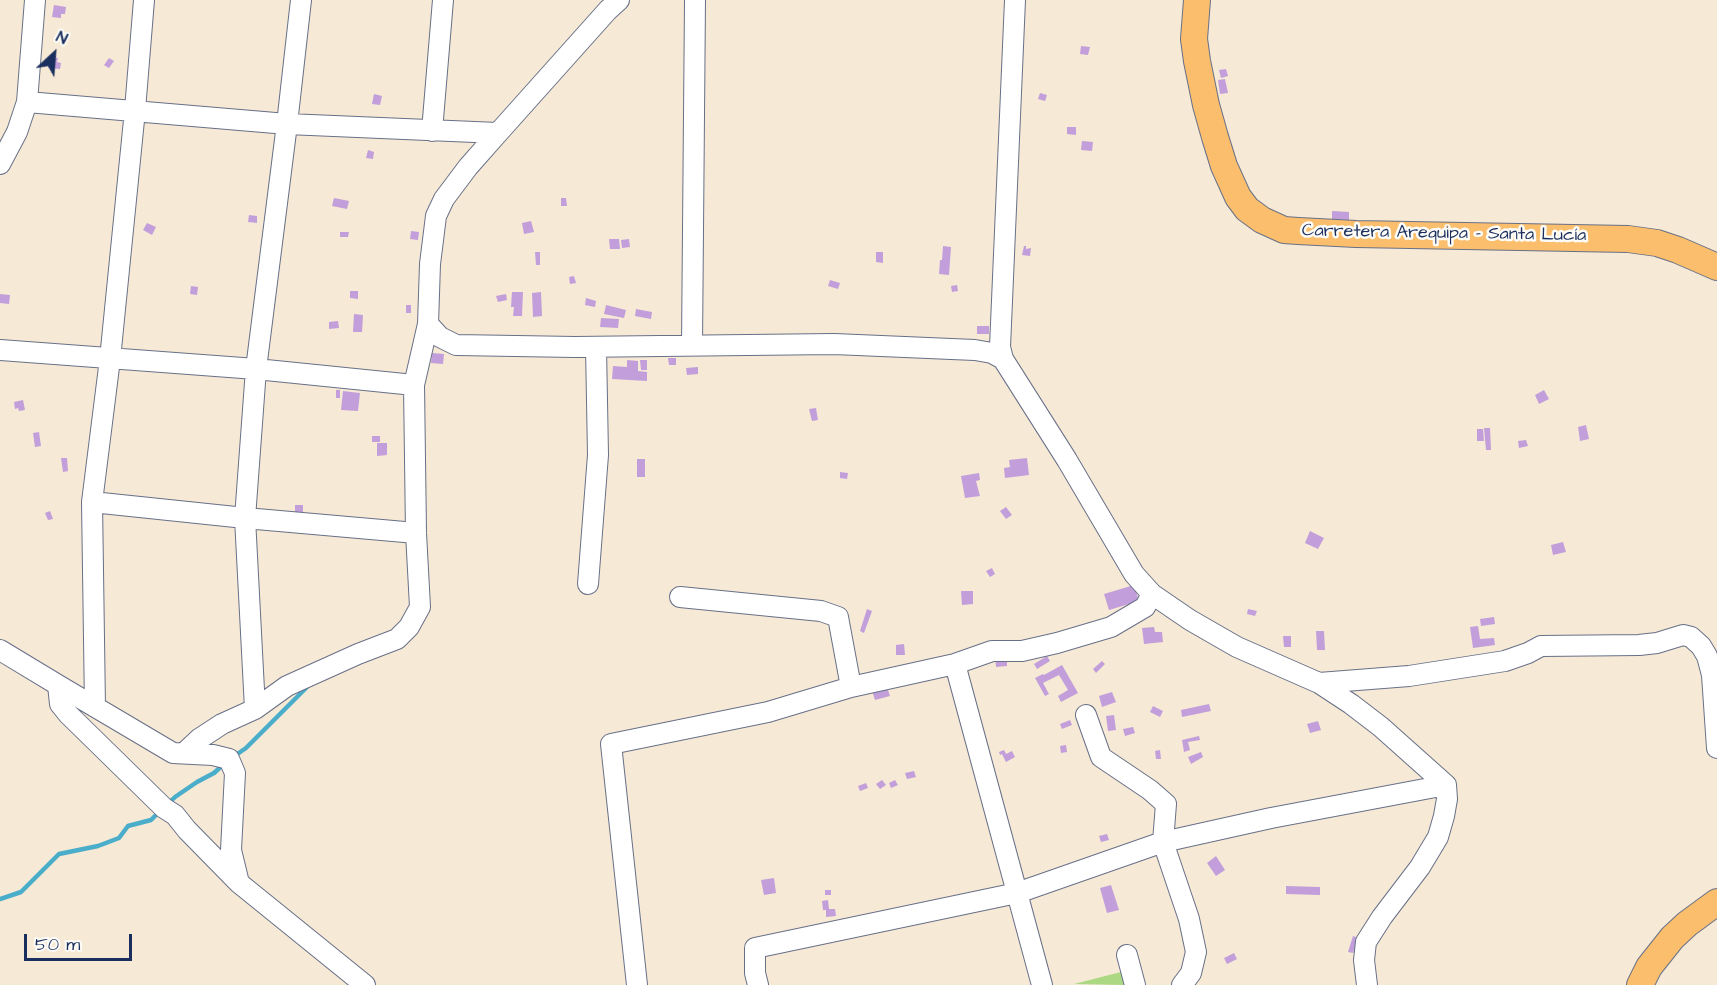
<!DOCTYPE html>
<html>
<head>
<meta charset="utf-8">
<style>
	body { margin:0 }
	#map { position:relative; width:1717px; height:985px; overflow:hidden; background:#f6e9d5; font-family:"Architects Daughter",sans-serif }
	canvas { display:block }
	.north { position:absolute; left:24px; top:24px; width:60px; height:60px; -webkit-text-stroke:4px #fdfcf7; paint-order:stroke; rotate:26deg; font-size:16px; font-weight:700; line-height:24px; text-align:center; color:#1b2f5e }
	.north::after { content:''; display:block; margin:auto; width:21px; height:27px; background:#1b2f5e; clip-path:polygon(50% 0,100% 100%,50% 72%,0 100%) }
	.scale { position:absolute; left:24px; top:934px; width:108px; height:27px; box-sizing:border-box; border:3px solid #1b2f5e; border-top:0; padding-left:8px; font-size:18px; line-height:21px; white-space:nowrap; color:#1b2f5e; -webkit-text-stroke:4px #fdfcf7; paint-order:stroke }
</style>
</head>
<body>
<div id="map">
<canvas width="1717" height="985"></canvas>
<div class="north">N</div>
<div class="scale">50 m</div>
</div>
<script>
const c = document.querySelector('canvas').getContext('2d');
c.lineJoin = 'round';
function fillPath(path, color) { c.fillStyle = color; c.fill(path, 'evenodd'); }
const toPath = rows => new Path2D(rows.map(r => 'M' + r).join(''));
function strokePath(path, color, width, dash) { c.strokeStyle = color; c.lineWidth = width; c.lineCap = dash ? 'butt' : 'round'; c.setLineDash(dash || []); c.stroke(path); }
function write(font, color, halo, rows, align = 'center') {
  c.font = font + ' "Architects Daughter",sans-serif'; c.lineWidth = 5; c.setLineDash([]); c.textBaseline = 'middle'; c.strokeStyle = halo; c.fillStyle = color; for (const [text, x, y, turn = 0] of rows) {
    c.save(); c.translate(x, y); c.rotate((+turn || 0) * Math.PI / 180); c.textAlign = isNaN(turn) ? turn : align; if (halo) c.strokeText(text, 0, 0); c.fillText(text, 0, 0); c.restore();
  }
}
fillPath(toPath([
	[1121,972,1124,985,1074,984]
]), '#add883');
strokePath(toPath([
	[233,757,246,748,307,687],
	[168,804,175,797,197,782,214,773,224,764],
	[0,899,21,892,59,854,98,846,119,838,128,826,151,820,159,812]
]), '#4aadca', 4.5);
fillPath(toPath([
	[54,5,66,7,65,14,61,14,61,18,52,17],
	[1081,46,1090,47,1088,55,1080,54],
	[49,57,58,58,57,62,61,63,60,69,48,68],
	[109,58,114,61,109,68,104,65],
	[1226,69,1228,76,1221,78,1219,70],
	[1225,79,1228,93,1220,94,1218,80],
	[1040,93,1047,95,1045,101,1038,99],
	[374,94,382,96,380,105,372,104],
	[1067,127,1076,127,1076,135,1067,134],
	[1082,141,1093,142,1092,151,1081,150],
	[368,150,374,152,373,159,366,158],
	[334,198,349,201,347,209,332,206],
	[561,198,566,198,567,206,561,206],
	[1332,211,1349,212,1349,220,1332,219],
	[249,215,257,216,257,223,248,222],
	[531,221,534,232,524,234,522,223],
	[147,223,156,227,152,235,143,230],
	[411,231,419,232,418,240,410,239],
	[340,232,349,232,348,237,340,237],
	[609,239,619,239,620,249,610,249],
	[629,239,630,247,622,248,621,240],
	[943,246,951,247,949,275,939,274,940,260,942,260],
	[1024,246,1026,246,1026,249,1031,248,1030,256,1022,255],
	[535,252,540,252,540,265,536,265],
	[876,252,883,252,883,263,876,262],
	[574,276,576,283,570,284,569,277],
	[830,280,840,283,838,289,828,286],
	[957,285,958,291,952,292,951,286],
	[191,286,198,287,197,295,190,294],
	[350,291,358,291,358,299,350,298],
	[512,292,523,292,522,316,513,316,514,307,511,307],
	[541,292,542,316,533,317,532,293],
	[0,294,10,295,9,304,0,303],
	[506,294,507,300,498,302,496,296],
	[586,298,596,301,595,307,585,305],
	[406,305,411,305,411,313,406,313],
	[606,305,626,310,624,318,604,314],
	[636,309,652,312,651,319,635,316],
	[354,314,363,315,362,332,353,332],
	[601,318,619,319,618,328,600,327],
	[338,321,339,328,329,329,329,322],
	[977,326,989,326,989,334,977,334],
	[432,353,444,354,443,364,431,363],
	[668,358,676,358,676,365,669,365],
	[627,360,638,361,638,371,647,372,647,381,612,379,613,366,627,367],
	[640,360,647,360,647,370,641,370],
	[698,367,698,374,687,375,686,368],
	[336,390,340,390,340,398,336,398],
	[1544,390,1549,399,1539,404,1535,395],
	[343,391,360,393,358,411,341,410],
	[23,400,25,410,19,411,18,408,15,409,14,402],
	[816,408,818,420,812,421,809,409],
	[1586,425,1589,439,1580,441,1578,427],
	[1484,428,1490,428,1491,450,1486,450],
	[1477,429,1483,429,1484,441,1477,441],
	[39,432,41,446,35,447,33,433],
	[372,436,380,436,380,442,372,442],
	[1526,440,1528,446,1519,448,1518,441],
	[377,443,387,443,387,455,377,456],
	[61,458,67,458,68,471,63,472],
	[1027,458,1029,475,1005,478,1004,468,1010,467,1009,460],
	[637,459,645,459,645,477,637,477],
	[840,472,848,473,847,479,840,478],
	[979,473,980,480,976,481,980,496,965,498,961,476],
	[295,505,303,505,303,514,295,514],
	[1006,507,1012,515,1006,519,1000,511],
	[50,511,53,519,48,520,45,513],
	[1310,531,1324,538,1318,549,1305,543],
	[1563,542,1566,552,1553,555,1551,545],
	[992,568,995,574,990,577,986,571],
	[1134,585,1139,601,1109,610,1104,594],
	[961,591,973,591,973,604,962,605],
	[867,609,872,611,864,633,860,631],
	[1248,609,1257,611,1255,616,1247,614],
	[1494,617,1495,624,1481,626,1480,619],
	[1478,626,1480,639,1494,638,1495,645,1473,648,1470,627],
	[1154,627,1155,632,1162,632,1163,642,1144,644,1142,628],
	[1316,631,1324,631,1325,650,1317,650],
	[1283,636,1291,636,1291,647,1284,647],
	[904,644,905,655,896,655,896,645],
	[995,656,1007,656,1007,666,996,667],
	[1047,656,1050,661,1037,669,1034,664],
	[1102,661,1105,664,1096,673,1093,669],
	[1062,665,1078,693,1061,702,1058,696,1068,690,1059,675,1043,683,1049,694,1045,696,1035,678,1043,674,1044,675],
	[886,684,890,696,875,700,871,688],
	[1112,692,1116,702,1102,707,1099,696],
	[1209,704,1211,711,1182,717,1181,710],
	[1153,706,1163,711,1160,717,1150,712],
	[1114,715,1116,730,1108,731,1106,716],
	[1070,720,1072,725,1062,729,1060,724],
	[1318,721,1321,730,1310,733,1307,724],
	[1133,727,1135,733,1125,736,1123,729],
	[1199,736,1200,740,1188,742,1190,750,1184,752,1182,740],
	[1066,745,1067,752,1061,753,1060,746],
	[1004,750,1006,754,1012,751,1015,757,1006,762,1002,754,1000,755,999,752],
	[1160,750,1161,759,1156,759,1155,751],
	[1201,752,1203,757,1191,764,1188,757],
	[914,771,916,777,907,779,905,773],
	[882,780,886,785,880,789,876,784],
	[895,780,898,785,891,788,889,783],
	[866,783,868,788,860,791,858,786],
	[1107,834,1109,840,1101,842,1099,836],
	[1216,856,1225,870,1216,876,1207,863],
	[774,878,776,893,764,895,761,880],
	[1111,885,1119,910,1107,913,1100,888],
	[1286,886,1320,887,1320,895,1286,894],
	[825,890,831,890,831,895,825,895],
	[828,900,829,909,835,909,836,916,826,917,826,910,823,910,822,901],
	[1353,936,1358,938,1353,953,1348,952],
	[1234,953,1237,959,1227,964,1224,958]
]), '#c29fdb');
const minor = toPath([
	[619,0,608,10,498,133,468,167,444,199,436,216,430,264,428,324,440,337,456,345,575,347,834,344,975,350,992,353,1003,359,1067,460,1134,574,1152,594,1190,620,1237,647,1319,683,1351,704,1381,727,1446,785,1447,799,1444,816,1438,837,1420,867,1382,917,1366,942,1364,960,1367,985],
	[27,102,287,124,498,133],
	[432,131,443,0],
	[0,164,17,132,27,102,35,0],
	[692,345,695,0],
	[0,350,256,369,414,385],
	[1003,359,1000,347,1015,0],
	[92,502,245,518,416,533],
	[588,584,598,455,596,347],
	[680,597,821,611,838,617,851,687],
	[0,650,58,685,60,704,68,714,164,808,175,815,187,830,239,883,365,985],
	[955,664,1042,985],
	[1319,683,1409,676,1505,661,1528,653,1541,646,1639,645,1657,643,1683,635,1691,637,1701,646,1707,656,1712,675,1717,748],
	[58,685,173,753,213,755,229,759,235,773,231,850,239,883],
	[95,707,92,502,110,359,135,110,144,0],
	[255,709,245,518,256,369,287,124,301,0],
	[1086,715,1101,757,1150,790,1166,804,1163,842,1189,919,1196,952,1191,973,1182,985],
	[184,753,199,739,222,724,255,709,287,686,358,654,397,639,409,627,420,607,416,533,414,385,428,324],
	[1127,955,1135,985],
	[637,985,611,744,768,712,851,687,955,664,992,651,1022,651,1057,643,1111,627,1145,607,1152,594],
	[758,985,755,973,755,948,1017,893,1163,842,1271,818,1446,785]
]);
const major = toPath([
	[1197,0,1194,39,1197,61,1206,105,1215,137,1224,166,1238,197,1247,209,1262,220,1284,230,1298,231,1356,234,1628,239,1657,243,1678,250,1717,267],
	[1640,985,1649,967,1672,938,1687,924,1717,902]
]);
strokePath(minor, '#687088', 22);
strokePath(major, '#687088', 28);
strokePath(minor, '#fff', 20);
strokePath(major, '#fabe6d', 26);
write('18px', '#1b2f5e', '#fdfcf7', [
	["Carretera Arequipa - Santa Lucía",1444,234,1]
]);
</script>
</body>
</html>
